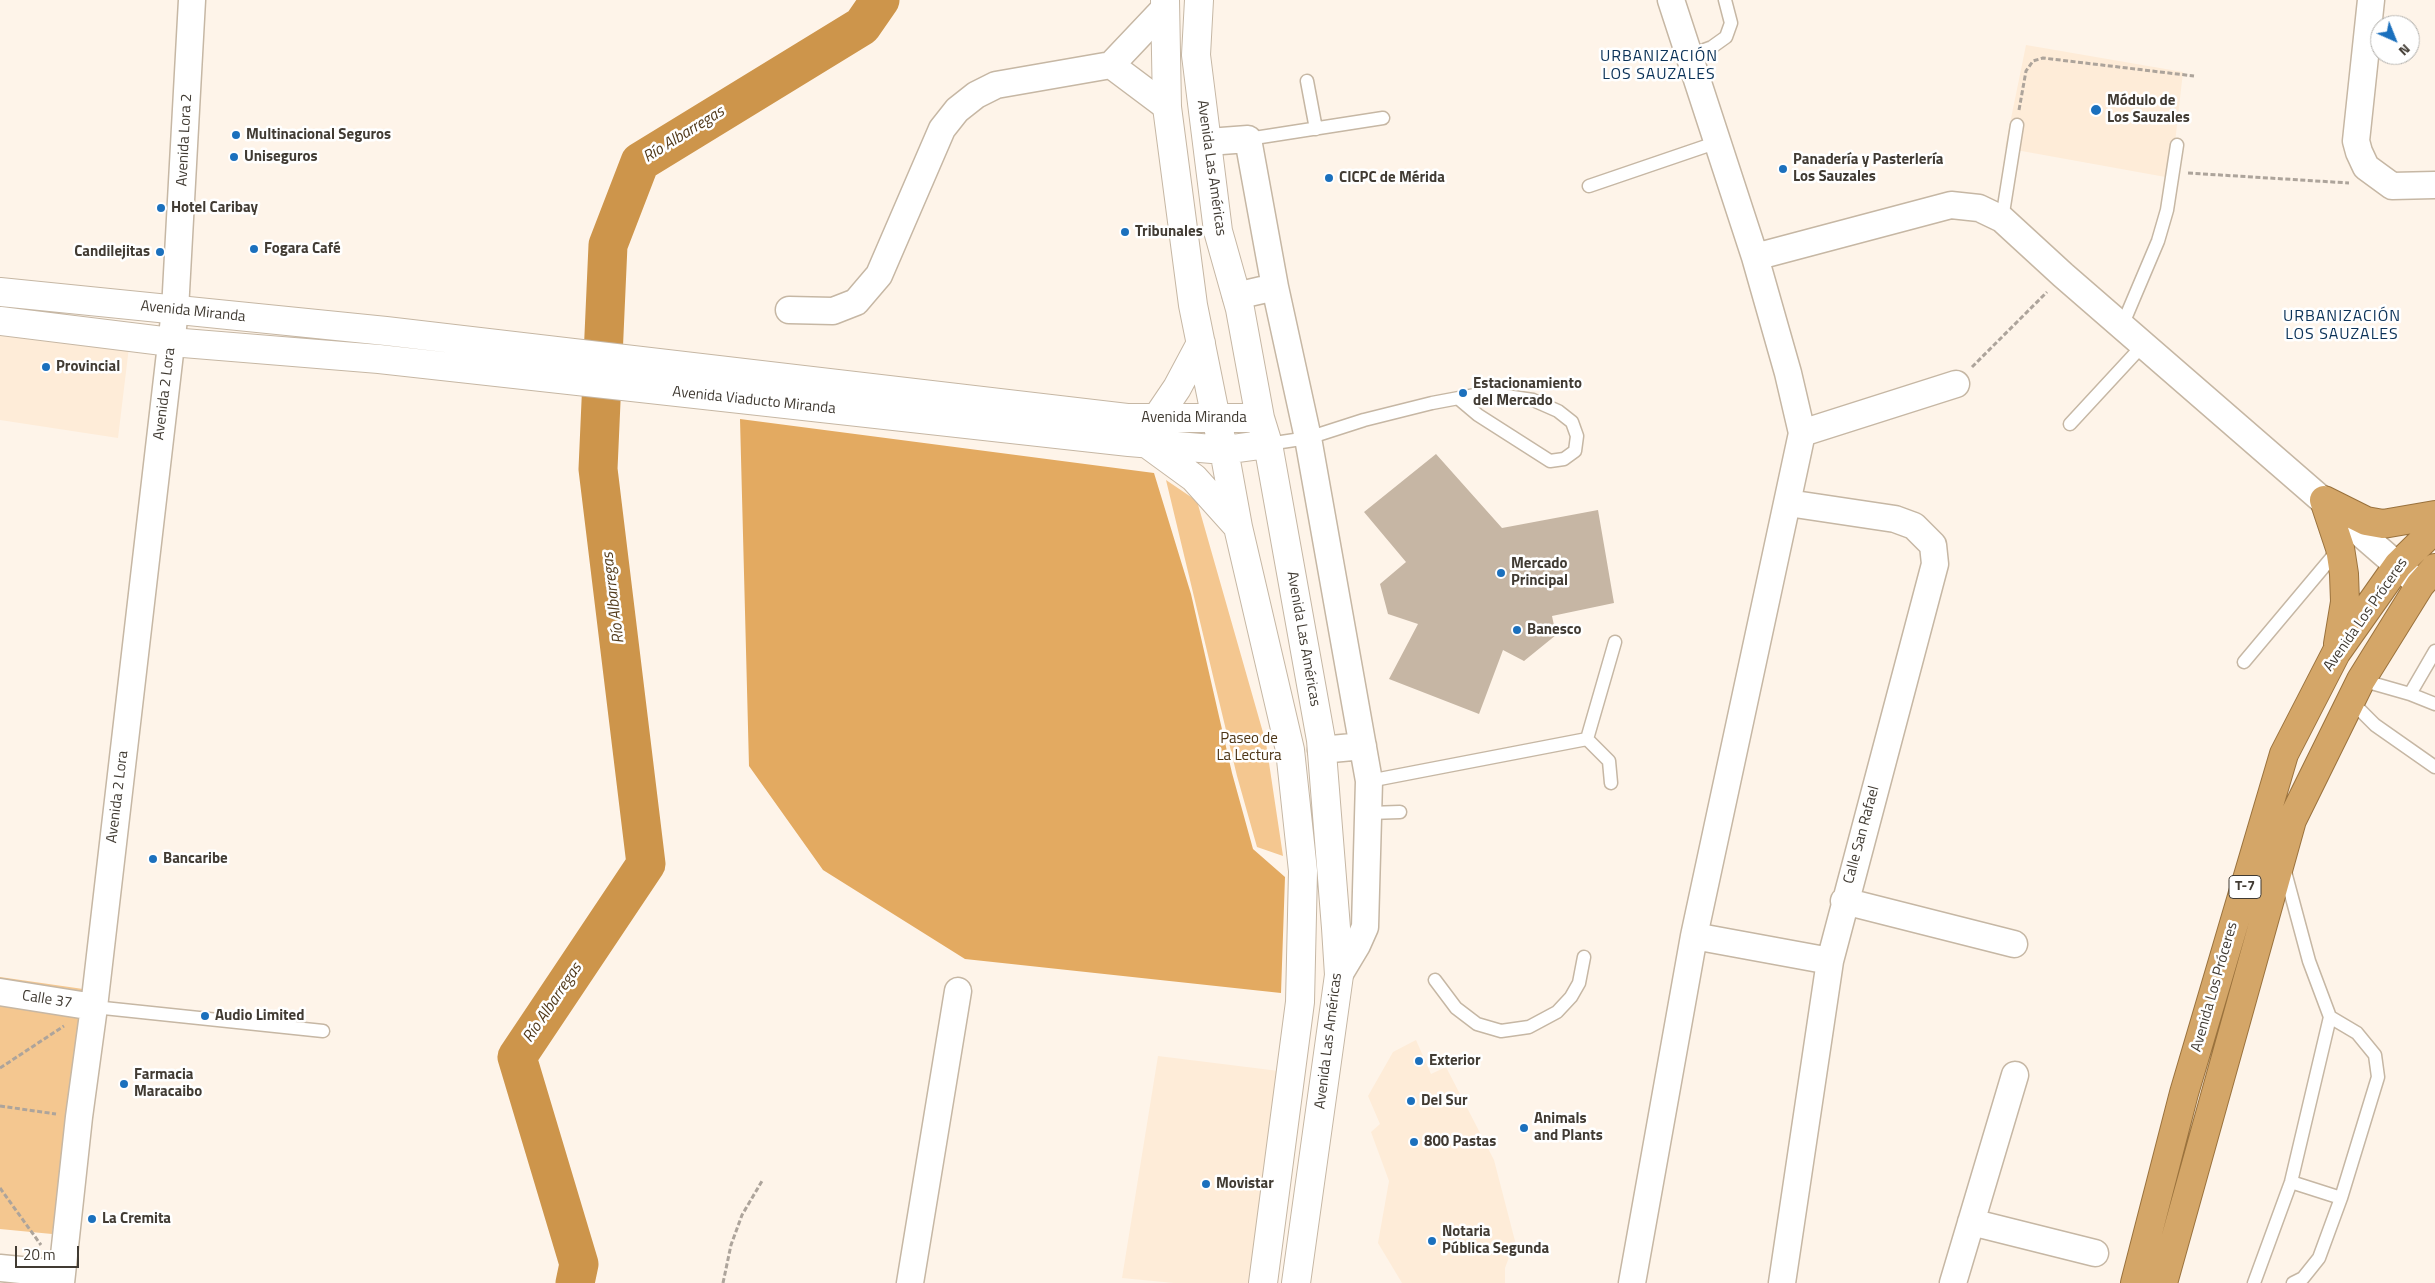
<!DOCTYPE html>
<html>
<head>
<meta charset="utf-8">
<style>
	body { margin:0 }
	#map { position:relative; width:2435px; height:1283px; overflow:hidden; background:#fef4e9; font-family:"Titillium Web",sans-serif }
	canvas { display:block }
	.north { position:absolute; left:2370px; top:15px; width:50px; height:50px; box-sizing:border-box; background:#fff; border:1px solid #b3b1ad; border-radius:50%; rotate:136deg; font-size:14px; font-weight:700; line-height:20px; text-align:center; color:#413b33 }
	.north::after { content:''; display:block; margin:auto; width:18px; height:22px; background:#1b70bd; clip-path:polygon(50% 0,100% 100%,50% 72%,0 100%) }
	.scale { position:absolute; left:15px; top:1246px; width:64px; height:22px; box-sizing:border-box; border:2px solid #413b33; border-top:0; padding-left:6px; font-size:15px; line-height:18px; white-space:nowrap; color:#413b33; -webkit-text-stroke:4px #fff; paint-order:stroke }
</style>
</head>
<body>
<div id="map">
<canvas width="2435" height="1283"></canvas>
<div class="north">N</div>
<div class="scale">20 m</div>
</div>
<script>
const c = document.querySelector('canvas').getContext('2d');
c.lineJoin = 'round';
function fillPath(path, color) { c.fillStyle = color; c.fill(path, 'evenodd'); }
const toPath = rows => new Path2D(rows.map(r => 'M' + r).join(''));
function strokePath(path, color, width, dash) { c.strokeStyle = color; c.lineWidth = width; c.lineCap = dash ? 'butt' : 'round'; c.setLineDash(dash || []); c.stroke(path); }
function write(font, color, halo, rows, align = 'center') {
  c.font = font + ' "Titillium Web",sans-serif'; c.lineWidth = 5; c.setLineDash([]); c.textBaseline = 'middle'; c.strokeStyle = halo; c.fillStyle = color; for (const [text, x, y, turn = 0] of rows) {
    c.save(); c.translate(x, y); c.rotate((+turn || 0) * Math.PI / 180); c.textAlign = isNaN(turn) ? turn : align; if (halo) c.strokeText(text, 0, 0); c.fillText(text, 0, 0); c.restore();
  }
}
fillPath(toPath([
	[2026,45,2183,72,2171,178,2005,148],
	[0,334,129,347,118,438,0,420],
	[1416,1040,1431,1074,1446,1067,1494,1160,1515,1241,1505,1268,1505,1283,1402,1283,1378,1243,1389,1181,1371,1132,1380,1124,1368,1096,1393,1052],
	[1158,1056,1287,1072,1256,1283,1174,1283,1122,1278]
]), '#feecd8');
fillPath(toPath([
	[1166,480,1197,501,1266,743,1283,856,1257,847,1237,776],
	[0,977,90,990,52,1234,0,1229]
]), '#f4c790');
fillPath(toPath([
	[740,419,1154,473,1191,594,1232,773,1253,849,1285,877,1281,993,965,959,823,870,749,766]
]), '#e3aa61');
strokePath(toPath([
	[575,1283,579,1264,517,1057,646,864,598,469,608,245,640,162,862,26,880,0]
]), '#cd954b', 39);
fillPath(toPath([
	[1436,454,1502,528,1598,510,1614,603,1552,616,1556,635,1524,661,1503,650,1479,714,1389,679,1418,624,1388,614,1380,584,1406,562,1364,512]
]), '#c6b6a4');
const service = toPath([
	[1688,56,1712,47,1726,37,1731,23,1725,0],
	[1307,81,1316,129],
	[1248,139,1383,118],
	[1589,186,1718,142],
	[2002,219,2017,125],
	[2122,326,2158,241,2167,210,2177,145],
	[2070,424,2143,345],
	[1268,444,1308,438,1364,420,1432,403,1480,394,1492,394,1533,400,1558,411,1572,422,1577,436,1575,451,1564,459,1550,461,1478,415,1459,399],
	[2244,662,2338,550],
	[2361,680,2410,694,2435,704],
	[2410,694,2435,651],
	[2351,701,2375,725,2435,767],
	[1587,739,1615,642],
	[1587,739,1609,761,1611,783],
	[1369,781,1587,739],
	[1369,813,1400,812],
	[1435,980,1456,1008,1477,1024,1501,1031,1529,1027,1557,1012,1571,997,1579,983,1584,957],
	[94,1007,323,1031],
	[2291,1182,2341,1198],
	[2254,1283,2291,1182,2330,1017,2309,961,2284,868],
	[2293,1283,2303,1278,2319,1258,2341,1198,2378,1077,2375,1055,2357,1033,2330,1017]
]);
const minor = toPath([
	[2371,0,2356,141,2359,152,2366,167,2392,186,2435,185],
	[1111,65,1167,107],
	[1208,142,1248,139,1275,287,1308,438,1369,781,1365,927,1357,945,1339,975],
	[1755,257,1951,205,1979,208,2002,219,2063,275,2420,585],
	[1236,296,1275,287],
	[789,310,833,311,856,302,879,275,942,129,957,110,976,95,996,85,1111,65,1164,9],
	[1802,433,1956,384],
	[1321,750,1363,746],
	[1844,901,2014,944],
	[1694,936,1830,961],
	[0,992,94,1007],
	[1971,1222,2095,1253],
	[0,1268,62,1274],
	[61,1283,79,1117,94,1007,175,310,192,0],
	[910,1283,958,991],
	[1632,1283,1694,936,1802,433,1788,373,1755,257,1671,0],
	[1782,1283,1830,961,1935,564,1933,545,1914,526,1895,519,1788,503],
	[1953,1283,2015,1075]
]);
const tertiary = toPath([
	[1165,0,1167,107,1193,305,1216,419,1224,450,1238,527,1290,750,1303,871,1300,1002,1263,1283],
	[1199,0,1196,55,1218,231,1240,309,1260,418,1268,444,1321,740,1336,928,1339,975,1296,1283],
	[0,292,386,331,1127,418,1260,418],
	[0,321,171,342,379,359,1129,442,1224,450,1268,444],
	[1156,419,1177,388,1201,343],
	[1146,443,1194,478,1238,527]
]);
const trunk = toPath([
	[2324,500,2340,548,2344,574,2345,602,2338,644],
	[2324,500,2366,521,2383,524,2435,515],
	[2135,1283,2184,1093,2284,754,2336,653,2398,565,2435,529],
	[2163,1283,2292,820,2361,680,2420,585,2435,568]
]);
strokePath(service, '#c6b7a4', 15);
strokePath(minor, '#c6b7a4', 29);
strokePath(tertiary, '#c6b7a4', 30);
strokePath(trunk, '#9a723d', 30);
strokePath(toPath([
	[2019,110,2026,71,2033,61,2043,58,2194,76],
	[2188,173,2349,183],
	[1972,367,2047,292],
	[0,1068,64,1026],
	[0,1106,56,1114],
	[0,1188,41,1245],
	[723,1283,731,1245,742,1215,762,1181]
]), '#ada49b', 3, [5, 2.5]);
strokePath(service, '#fff', 12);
strokePath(minor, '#fff', 26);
strokePath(tertiary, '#fff', 28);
strokePath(trunk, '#d4a668', 28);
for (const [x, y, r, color] of [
	[2096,110,6,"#1b70bd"],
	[236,135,5,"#1b70bd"],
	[234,157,5,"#1b70bd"],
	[1783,169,5,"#1b70bd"],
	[1329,178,5,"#1b70bd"],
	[161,208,5,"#1b70bd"],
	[1125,232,5,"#1b70bd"],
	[254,249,5,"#1b70bd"],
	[160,252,5,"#1b70bd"],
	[46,367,5,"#1b70bd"],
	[1463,393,5,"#1b70bd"],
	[1501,573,5,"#1b70bd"],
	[1517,630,5,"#1b70bd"],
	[153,859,5,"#1b70bd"],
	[205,1016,5,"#1b70bd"],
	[1419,1061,5,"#1b70bd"],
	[124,1084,5,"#1b70bd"],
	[1411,1101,5,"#1b70bd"],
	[1524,1128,5,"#1b70bd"],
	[1414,1142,5,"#1b70bd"],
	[1206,1184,5,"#1b70bd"],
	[92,1219,5,"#1b70bd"],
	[1432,1241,5,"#1b70bd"]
]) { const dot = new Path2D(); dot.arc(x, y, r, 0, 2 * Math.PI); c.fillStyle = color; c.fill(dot); strokePath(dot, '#fff', 2); }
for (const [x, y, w] of [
	[2245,887,32]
]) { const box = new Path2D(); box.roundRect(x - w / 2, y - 11.5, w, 23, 4); c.fillStyle = '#fff'; c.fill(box); strokePath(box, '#413b33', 1); }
write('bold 14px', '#413b33', null, [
	["T-7",2245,887]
]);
write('bold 15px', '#413b33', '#fff', [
	["Módulo de",2107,101],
	["Los Sauzales",2107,118],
	["Multinacional Seguros",246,135],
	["Uniseguros",244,157],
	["Panadería y Pasterlería",1793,160],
	["Los Sauzales",1793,177],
	["CICPC de Mérida",1339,178],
	["Hotel Caribay",171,208],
	["Tribunales",1135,232],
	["Fogara Café",264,249],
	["Candilejitas",150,252,"right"],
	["Provincial",56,367],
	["Estacionamiento",1473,384],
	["del Mercado",1473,401],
	["Mercado",1511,564],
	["Principal",1511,581],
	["Banesco",1527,630],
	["Bancaribe",163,859],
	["Audio Limited",215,1016],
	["Exterior",1429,1061],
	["Farmacia",134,1075],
	["Maracaibo",134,1092],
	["Del Sur",1421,1101],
	["Animals",1534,1119],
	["and Plants",1534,1136],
	["800 Pastas",1424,1142],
	["Movistar",1216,1184],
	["La Cremita",102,1219],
	["Notaria",1442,1232],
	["Pública Segunda",1442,1249]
], 'left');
write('15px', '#413b33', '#fff', [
	["Avenida Lora 2",185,140,-87],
	["Avenida Las Américas",1211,168,82],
	["Avenida Miranda",193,312,6],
	["Avenida 2 Lora",165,394,-83],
	["Avenida Viaducto Miranda",754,401,6],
	["Avenida Miranda",1194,418],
	["Avenida Los Próceres",2366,615,-55],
	["Avenida Las Américas",1303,639,80],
	["Avenida 2 Lora",118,797,-83],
	["Calle San Rafael",1862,835,-75],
	["Avenida Los Próceres",2215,987,-74],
	["Calle 37",47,1000,9],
	["Avenida Las Américas",1329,1041,-83]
]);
write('15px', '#4c3414', '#fff', [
	["Paseo de",1249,739],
	["La Lectura",1249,756]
]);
c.letterSpacing = '1px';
write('16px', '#0b3258', '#fff', [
	["URBANIZACIÓN",1659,57],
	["LOS SAUZALES",1659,75],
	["URBANIZACIÓN",2342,317],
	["LOS SAUZALES",2342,335]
]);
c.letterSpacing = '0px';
write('italic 16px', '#523a1b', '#fff', [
	["Río Albarregas",684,135,-32],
	["Río Albarregas",614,598,-97],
	["Río Albarregas",553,1003,-56]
]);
</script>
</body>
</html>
